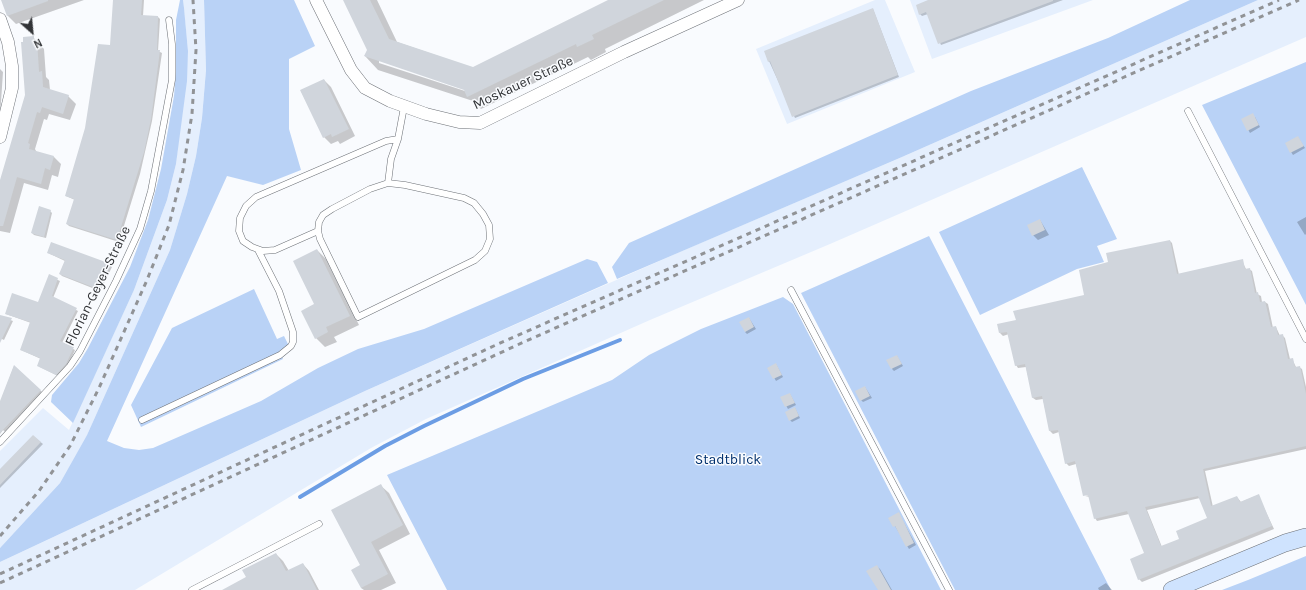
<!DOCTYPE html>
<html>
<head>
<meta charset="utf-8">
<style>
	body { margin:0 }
	#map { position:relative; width:1306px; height:590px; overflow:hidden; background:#f9fbfe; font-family:Karla,sans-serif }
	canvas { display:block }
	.north { position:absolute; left:12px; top:12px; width:40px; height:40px; -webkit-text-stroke:3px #f9fbfe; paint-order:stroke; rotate:153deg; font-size:11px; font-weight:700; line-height:16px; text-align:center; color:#323437 }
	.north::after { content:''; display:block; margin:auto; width:14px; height:18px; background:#323437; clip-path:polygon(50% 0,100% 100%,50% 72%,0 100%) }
</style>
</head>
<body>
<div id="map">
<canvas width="1306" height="590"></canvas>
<div class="north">N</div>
</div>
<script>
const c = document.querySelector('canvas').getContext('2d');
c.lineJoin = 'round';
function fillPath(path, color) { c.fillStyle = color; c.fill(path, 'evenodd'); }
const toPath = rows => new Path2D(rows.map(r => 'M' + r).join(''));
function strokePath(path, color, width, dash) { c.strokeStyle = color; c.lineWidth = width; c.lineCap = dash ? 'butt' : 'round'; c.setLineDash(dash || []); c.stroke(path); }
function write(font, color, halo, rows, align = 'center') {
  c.font = font + ' Karla,sans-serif'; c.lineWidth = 3; c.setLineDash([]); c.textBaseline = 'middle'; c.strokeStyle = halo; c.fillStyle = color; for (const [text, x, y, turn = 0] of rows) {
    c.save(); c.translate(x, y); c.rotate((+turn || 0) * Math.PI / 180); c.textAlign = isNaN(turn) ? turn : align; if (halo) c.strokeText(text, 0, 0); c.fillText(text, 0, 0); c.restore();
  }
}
fillPath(toPath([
	[183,0,204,0,206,70,202,118,196,156,187,194,170,250,87,435,60,483,0,548,0,451,43,408,69,430,134,290,167,200,176,164,188,51],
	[875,0,885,0,915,72,787,124,756,49],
	[910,0,1093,0,932,59],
	[1258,0,1306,0,1306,37,830,244,650,320,426,419,371,448,135,590,0,590,0,562,365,391,682,251,902,157]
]), '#e5effd');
fillPath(toPath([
	[180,0,183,0,184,8,188,51,187,81,176,164,167,200,134,290,73,423,51,402,52,395,79,363,88,348,130,267,148,220,161,169,174,96,176,72,176,20],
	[204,0,294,0,315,46,289,59,289,129,301,170,263,185,227,176,107,441,124,448,139,450,153,448,261,401,318,368,358,349,424,329,587,259,597,262,608,283,365,391,0,562,0,548,60,483,87,435,170,250,187,194,196,156,202,118,206,70],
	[1190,0,1258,0,902,157,617,279,612,267,629,243,971,91,1108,38],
	[1306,62,1306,305,1202,105],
	[1082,167,1117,239,1097,246,1104,262,1077,269,980,315,939,232],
	[929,236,1111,590,955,590,801,293],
	[254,289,277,339,284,336,289,346,279,351,283,359,141,427,131,405,172,328],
	[783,297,793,304,941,590,447,590,387,475,612,380,649,355,701,329],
	[1306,556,1306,590,1222,590,1248,580]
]), '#b9d2f6');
fillPath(toPath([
	[2,0,84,0,16,24,8,16],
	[120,0,144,0,143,16,158,17,160,19,158,51,162,53,152,121,140,174,119,242,69,226,67,224,75,200,66,196,111,46],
	[344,0,377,0,397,42,473,68,611,0,704,0,605,49,606,52,591,60,588,57,481,109,473,101,378,70,365,56,368,50],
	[379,60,469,90,468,92,379,63],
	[932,0,1063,0,941,45,928,14,922,16,920,14],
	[873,9,899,77,795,118,769,61],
	[33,37,44,49,46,77,49,80,50,90,68,96,76,104,70,120,49,114,47,120,44,119,35,149,37,153,54,157,61,164,58,177,52,175,48,190,24,183,10,233,0,231,0,184,26,95],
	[0,69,3,72,0,117],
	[324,80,331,87,355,136,340,144,338,141,331,144,324,137,301,91],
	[1255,117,1260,127,1250,133,1243,120],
	[1298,137,1305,148,1293,155,1286,144],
	[50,211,52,213,46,238,34,235,32,233],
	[1306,217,1306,234,1305,235,1297,222],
	[1040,220,1049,235,1038,240,1033,235],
	[1170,241,1172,243,1179,275,1242,261,1246,269,1249,269,1252,271,1257,294,1261,296,1262,302,1265,302,1268,304,1273,328,1276,327,1280,336,1282,335,1285,338,1290,359,1292,359,1296,367,1299,367,1302,369,1306,387,1306,449,1205,471,1213,507,1237,497,1241,502,1258,495,1274,529,1142,582,1139,579,1145,554,1129,514,1097,521,1095,518,1090,497,1085,496,1094,494,1084,495,1076,464,1069,466,1066,463,1059,432,1053,434,1050,431,1043,399,1036,400,1033,398,1026,367,1018,368,1016,365,1009,334,1003,336,1000,333,998,325,1017,321,1085,296,1109,263],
	[1200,498,1208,518,1180,540,1162,547,1147,510],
	[317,250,326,259,359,325,334,337,337,342,325,347,316,338],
	[48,253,110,265,112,267,100,291,62,276,60,274,65,261],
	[49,276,60,281,53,298,78,311,62,343,75,350,68,366,58,376,40,367,41,359,21,350,31,323,6,314,39,303],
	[0,316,13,321,4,340,0,338],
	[749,318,756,329,747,334,745,332],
	[897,356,903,366,894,371,892,369],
	[776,364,783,377,776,381,769,368],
	[14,366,42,392,5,432,3,430,0,434,0,403],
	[865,387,872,398,863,402,861,400],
	[790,394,796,405,788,409,782,398],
	[795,408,800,418,792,422,790,420],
	[33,436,43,444,0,488,0,471],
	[380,485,389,493,410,534,379,550,396,583,381,590,364,590,361,588,361,566],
	[899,514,916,545,909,549,890,518],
	[276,554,283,561,289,571,303,564,309,571,319,590,224,590,247,577],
	[876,566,880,569,892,590,879,590],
	[1106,583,1112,590,1099,590,1098,588]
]), '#0003');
strokePath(toPath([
	[300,497,385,446,424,426,523,379,620,340]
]), '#6c9de4', 4);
fillPath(toPath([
	[1,0,48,0,48,1,7,16],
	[113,0,142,0,141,15,158,16,157,50,160,50,151,119,144,152,117,240,66,224,74,199,65,196,85,128,98,44,110,45],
	[343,0,370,0,389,39,473,67,608,0,664,0,592,35,594,39,577,47,576,44,467,97,464,90,364,56,367,50],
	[928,0,1053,0,1053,1,938,44,926,12,919,15,916,5],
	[873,8,898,75,792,117,770,61,768,62,764,51],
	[34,36,34,41,37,41,39,72,42,71,43,87,69,95,63,114,42,107,40,113,37,112,28,143,30,144,29,149,54,156,50,170,45,168,41,184,17,177,3,226,0,226,0,180,25,95,21,42,23,42,23,37],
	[324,79,349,129,332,137,331,134,323,138,300,90],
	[1253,113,1259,125,1247,131,1241,119],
	[1298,136,1304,146,1290,153,1285,143],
	[39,206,51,210,44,237,31,233],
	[1040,219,1045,230,1032,236,1027,225],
	[1170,240,1177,274,1243,259,1245,269,1250,268,1255,293,1258,292,1260,302,1265,301,1271,327,1276,326,1278,335,1283,334,1288,359,1293,358,1295,367,1300,366,1306,394,1306,446,1203,469,1211,506,1237,496,1240,502,1259,494,1272,526,1138,580,1130,559,1144,553,1127,511,1094,519,1088,495,1083,496,1075,461,1065,464,1058,430,1049,431,1042,396,1032,398,1025,364,1015,366,1007,332,999,333,997,324,1016,320,1013,311,1084,295,1079,270,1108,262,1106,253],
	[1198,496,1207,518,1176,531,1179,539,1161,546,1145,507],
	[51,242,111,264,98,289,59,274,65,260,47,253],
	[317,249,350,316,326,327,328,332,315,339,301,311,314,304,293,261],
	[49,274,58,278,52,296,77,308,60,341,74,347,66,364,56,375,37,366,40,358,20,350,30,322,5,314,12,293,38,302],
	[0,315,12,318,0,343],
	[749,317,754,327,745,332,739,322],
	[897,355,902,364,891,369,886,360],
	[776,363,782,375,773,379,767,368],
	[14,365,41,390,0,433,0,401],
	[865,386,870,396,860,401,855,391],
	[790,393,795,403,785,407,780,397],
	[795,407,799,416,789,421,785,412],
	[33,435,41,442,0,485,0,469],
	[381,484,403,525,371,542,388,574,361,588,351,570,360,565,331,510],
	[899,512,914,543,906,547,895,526,893,527,888,518],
	[276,553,286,571,303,563,317,590,222,590,246,577,242,570],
	[877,565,891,590,878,590,866,571]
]), '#d0d5dc');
const lane = toPath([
	[1188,111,1306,339],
	[388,183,405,185,464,198,474,203,483,214,489,225,490,239,485,251,475,260,358,317,320,239,318,231,319,222,323,215,332,209,370,189,388,183],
	[388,183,391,159,398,139,404,107],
	[318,231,275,250,263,251,252,247,243,241,239,231,240,218,246,206,256,197,386,141,398,139],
	[791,290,949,590],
	[142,420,280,355,291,346,293,342,293,332,279,291,258,250],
	[0,442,70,366,80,351,116,281,140,229,151,191,172,80,172,44,169,20],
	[192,590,319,524]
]);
const street = toPath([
	[316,0,351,70,365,88,390,101,426,114,459,122,480,123,624,52,738,0],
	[0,19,8,42,12,66,12,88,0,137]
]);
const secondary = toPath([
	[1172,590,1285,543,1306,537]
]);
strokePath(lane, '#6d7177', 7);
strokePath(street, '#6d7177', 13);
strokePath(secondary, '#6d7177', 18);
strokePath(lane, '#fff', 6);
strokePath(street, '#fff', 12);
strokePath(secondary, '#cfe3fe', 17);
strokePath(toPath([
	[0,536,39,491,70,446,99,388,147,280,169,225,183,170,192,114,196,50,193,0],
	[0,574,498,344,1279,0],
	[0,583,526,341,1299,0]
]), '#919396', 3, [5, 5]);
write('14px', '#323437', '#f9fbfe', [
	["Moskauer Straße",523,83,-25],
	["Florian-Geyer-Straße",98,286,-64]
]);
write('14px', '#00306d', '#f9fbfe', [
	["Stadtblick",728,460]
]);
</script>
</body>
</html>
